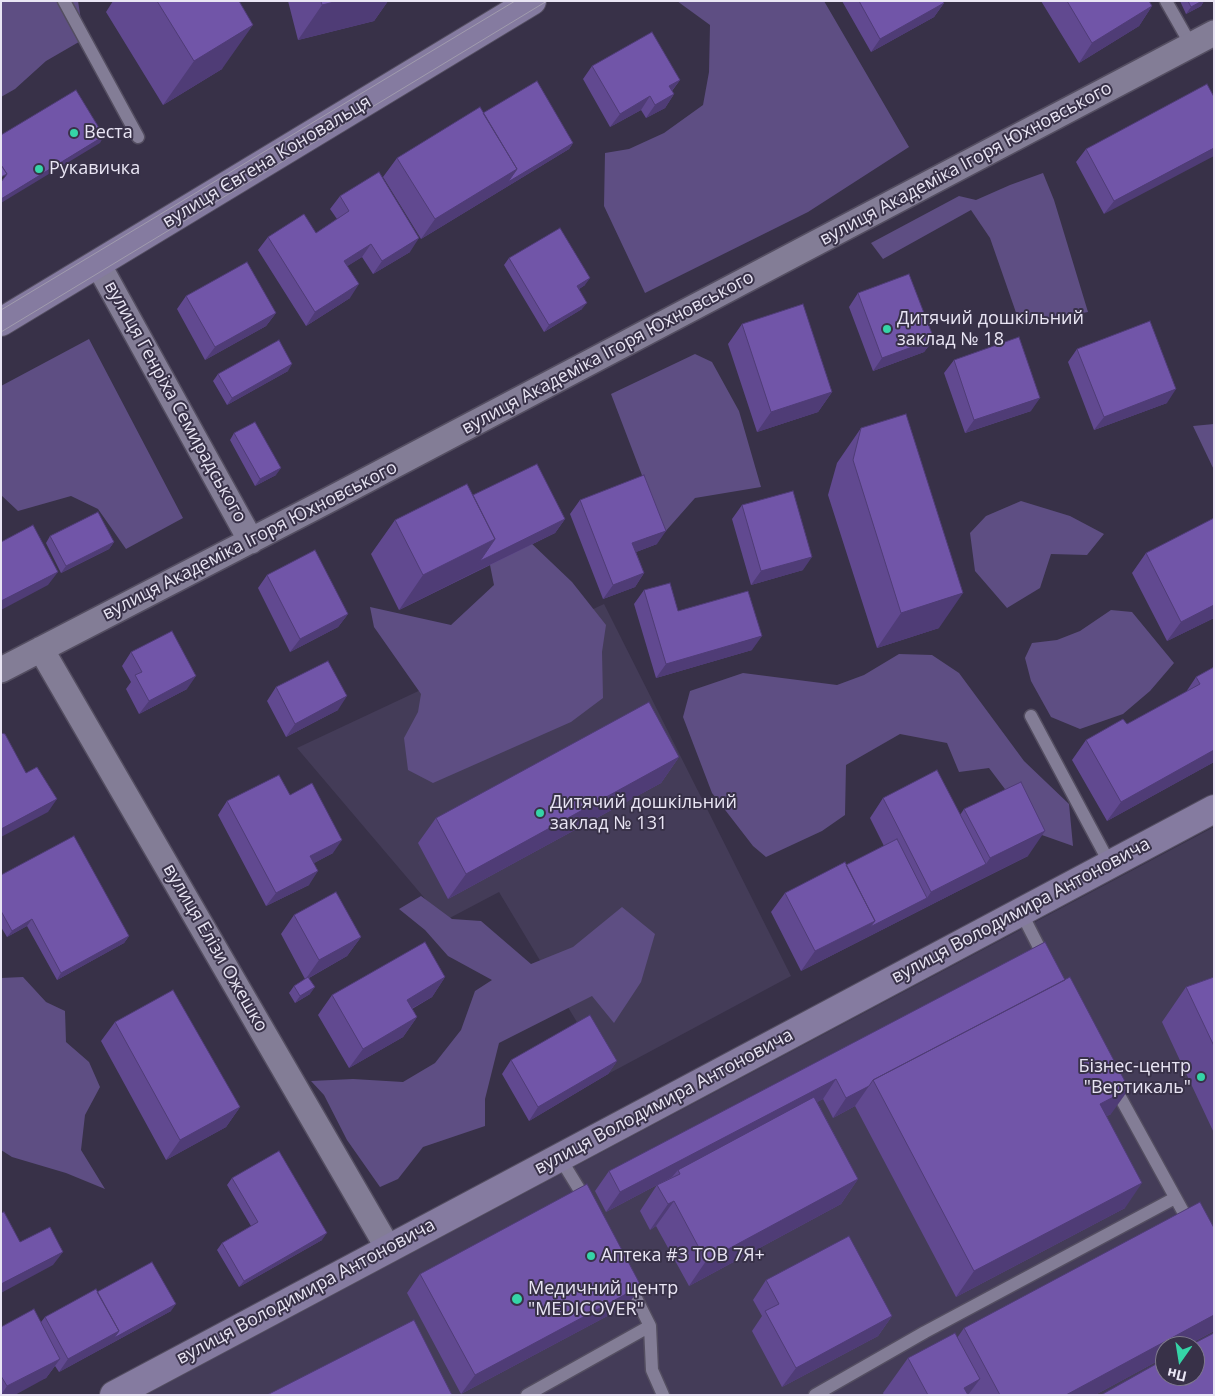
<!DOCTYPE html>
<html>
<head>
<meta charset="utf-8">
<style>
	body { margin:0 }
	#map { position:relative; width:1215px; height:1396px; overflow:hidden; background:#383148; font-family:"Open Sans",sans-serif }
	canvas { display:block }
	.frame { position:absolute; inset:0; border:2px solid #e9e5f4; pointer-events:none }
	.north { position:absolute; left:1155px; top:1336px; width:50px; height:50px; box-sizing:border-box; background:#383148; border:1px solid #7f798d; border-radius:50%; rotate:193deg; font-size:14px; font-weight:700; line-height:20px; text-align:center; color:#e9e5f4 }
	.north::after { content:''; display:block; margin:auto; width:18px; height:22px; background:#35d4a7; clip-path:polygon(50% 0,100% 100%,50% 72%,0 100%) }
</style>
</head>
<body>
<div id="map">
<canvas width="1215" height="1396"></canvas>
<div class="frame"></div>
<div class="north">Пн</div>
</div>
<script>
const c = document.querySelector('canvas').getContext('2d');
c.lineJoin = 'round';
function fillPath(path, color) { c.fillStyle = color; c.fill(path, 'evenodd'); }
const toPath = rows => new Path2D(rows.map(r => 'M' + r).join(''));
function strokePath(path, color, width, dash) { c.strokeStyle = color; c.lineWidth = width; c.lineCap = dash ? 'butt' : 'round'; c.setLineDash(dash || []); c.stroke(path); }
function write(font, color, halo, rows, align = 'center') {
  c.font = font + ' "Open Sans",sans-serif'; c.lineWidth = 4; c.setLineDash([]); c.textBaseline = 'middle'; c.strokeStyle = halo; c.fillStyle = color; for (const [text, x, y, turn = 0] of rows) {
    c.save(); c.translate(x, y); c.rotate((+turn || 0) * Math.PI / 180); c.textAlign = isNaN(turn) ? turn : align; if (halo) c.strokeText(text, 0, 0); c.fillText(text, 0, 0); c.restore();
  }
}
fillPath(toPath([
	[604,604,791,976,608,1074,499,892,444,921,297,748],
	[1214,827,1214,1395,145,1395],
	[1165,1346,1195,1346,1195,1376,1165,1376]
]), '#443c58');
fillPath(toPath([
	[1,1,78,1,84,39,46,61,15,89,1,97],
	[677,1,824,1,909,147,808,212,645,293,604,206,605,153,629,149,664,133,703,105,709,72,710,25],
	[1043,173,1054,200,1088,312,1020,324,990,238,971,210,883,259,871,243,959,196,976,200,1010,185],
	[89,339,183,518,126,549,98,509,71,496,18,511,1,495,1,386],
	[695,354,712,362,739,411,761,487,695,498,664,533,611,394],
	[1214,424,1214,470,1193,426],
	[1021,501,1070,516,1104,534,1087,555,1051,554,1040,588,1007,608,975,571,970,533,986,516],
	[530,542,572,582,606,625,602,652,603,698,571,722,433,783,408,770,404,738,418,712,421,694,374,627,370,607,451,625,494,585,488,555],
	[1111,610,1132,612,1174,663,1150,691,1123,714,1080,729,1051,717,1031,681,1025,658,1032,643,1057,640,1080,631],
	[899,654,932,655,959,673,1024,761,1069,804,1073,846,1039,834,989,768,959,772,947,743,900,734,846,765,845,815,822,831,766,857,753,846,712,793,683,717,690,691,743,673,837,685,864,675],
	[421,896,452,919,481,921,531,964,573,947,622,907,655,934,641,982,614,1023,592,996,499,1043,485,1099,485,1126,423,1147,398,1179,380,1187,347,1140,324,1095,311,1081,353,1079,403,1082,435,1063,461,1030,475,991,492,980,448,956,425,930,399,909],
	[23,977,46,1002,65,1011,66,1042,89,1062,100,1087,85,1115,81,1150,105,1189,66,1173,12,1157,1,1150,1,978]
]), '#5e4e83');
const lane = toPath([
	[64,1,138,137],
	[1166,1,1191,45],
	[1031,716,1110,864],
	[1021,912,1046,961],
	[1114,1086,1191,1226],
	[560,1158,587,1202],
	[627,1280,650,1326,652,1370,663,1395],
	[527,1395,650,1326],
	[815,1395,925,1332,1175,1198]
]);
const street = toPath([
	[98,264,251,541],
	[41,649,388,1248],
	[1,670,323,503,1214,33]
]);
const secondary = toPath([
	[1,322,532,1],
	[114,1395,1214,809]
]);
strokePath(lane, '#544e61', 15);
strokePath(street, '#544e61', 28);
strokePath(secondary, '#544e61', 30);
strokePath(lane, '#837d96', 12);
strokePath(street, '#837d96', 25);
strokePath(secondary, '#857ba0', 28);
strokePath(toPath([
	[1,310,515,1],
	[1,332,547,1]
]), '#a09bad', 1);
fillPath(toPath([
	[113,1,239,1,222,69,163,105,106,12],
	[288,1,388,1,374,21,298,40],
	[842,1,942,1,944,3,934,17,871,52],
	[1041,1,1149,1,1152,6,1139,26,1079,63],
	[1180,1,1204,1,1201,6,1186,14],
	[592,66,680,80,672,91,674,94,665,108,646,118,641,110,610,127,583,79],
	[1214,97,1104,214,1076,162,1086,149],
	[573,143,569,149,421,239,383,177,397,158],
	[340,196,410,252,373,274,362,257,347,266,350,298,306,326,258,250,268,237,316,233,337,219,330,209],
	[509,258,585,285,579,289,582,309,544,332,504,265],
	[858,293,934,339,924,352,873,371,849,307],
	[186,296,276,313,266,326,205,360,177,309],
	[742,324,832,392,818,412,757,432,728,344],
	[1077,349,1167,403,1094,430,1068,362],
	[954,360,1031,411,965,433,944,373],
	[288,371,227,405,213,381,218,374],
	[861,428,939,628,877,648,828,495,837,463],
	[234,433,276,475,255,486,230,440],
	[580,500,657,544,636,552,644,573,635,587,603,599,570,514],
	[742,505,803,570,751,585,732,519],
	[565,519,555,533,399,610,371,554,395,520],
	[50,536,114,542,109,549,61,573,46,543],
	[1146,553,1214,618,1167,641,1132,573],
	[267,575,348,614,338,627,290,652,258,588],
	[644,590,678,611,752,650,656,678,634,604],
	[131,652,187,689,139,714,126,689,131,682,122,666],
	[1214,667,1214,762,1107,821,1072,760,1086,740,1127,724,1186,692,1196,677],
	[276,687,338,710,286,737,267,701],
	[679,757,661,783,448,899,418,843,436,818],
	[290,795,333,853,314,863,309,885,266,906,218,815,227,801],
	[883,798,960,815,964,809,1028,856,972,884,801,971,771,912,785,893,846,865,884,846,870,818],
	[1,875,129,936,124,943,57,980,27,926,7,937,1,927],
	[294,915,361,937,347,956,309,978,310,994,295,1003,289,993,294,986,305,979,281,934],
	[1045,942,1111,1114,1107,1116,1125,1208,956,1297,855,1106,833,1118,823,1099,817,1102,858,1179,841,1204,689,1286,656,1226,650,1230,640,1211,657,1185,606,1212,595,1191,609,1171],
	[445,977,432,997,412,1009,417,1017,403,1037,349,1068,318,1015,332,995],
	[1214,977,1214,1133,1162,1022,1186,987],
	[115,1022,240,1107,226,1127,166,1160,101,1041],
	[511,1060,617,1061,608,1074,529,1121,502,1074],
	[232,1178,322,1240,239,1287,217,1250,222,1243,251,1226,227,1185],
	[420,1274,628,1305,461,1394,407,1293],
	[766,1280,892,1316,878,1336,782,1387,752,1331,762,1316,753,1300],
	[97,1292,171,1311,59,1372,55,1366,46,1378,1,1395,1,1327,41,1322,45,1317],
	[964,1328,1214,1331,1186,1346,1165,1346,1165,1357,1095,1395,884,1395,883,1393,908,1358,957,1338]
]), '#614990');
fillPath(toPath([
	[338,1,388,1,374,21,298,40,322,5],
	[1202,1,1204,1,1201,6,1186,14,1191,7],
	[944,3,934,17,871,52,880,39],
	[1152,6,1139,26,1079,63,1092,43],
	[253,25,222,69,163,105,194,61],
	[680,80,670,93,669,86],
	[674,94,665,108,646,118,655,105],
	[650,96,641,110,610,127,620,114],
	[104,136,100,143,1,203,1,199],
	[573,143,569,149,421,239,435,219,517,169],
	[1214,148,1214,156,1104,214,1114,201],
	[419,238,410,252,373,274,382,261],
	[371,244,362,257,335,274,344,261],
	[590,278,585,285,573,293,577,286],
	[359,284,350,298,306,326,315,312],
	[587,303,582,309,544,332,549,325],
	[276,313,266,326,205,360,215,347],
	[934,339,924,352,873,371,882,358],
	[292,364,288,371,227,405,232,398],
	[1176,389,1167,403,1094,430,1104,417],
	[832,392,818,412,757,432,771,412],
	[1040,398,1031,411,965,433,974,420],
	[281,468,276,475,255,486,260,479],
	[565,519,555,533,471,574,480,561],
	[666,531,657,544,623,557,632,543],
	[495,539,471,574,399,610,423,575],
	[114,542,109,549,61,573,66,566],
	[812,557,803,570,751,585,761,571],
	[58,572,48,585,1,610,1,601],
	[644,573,635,587,603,599,613,585],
	[963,593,939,628,877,648,901,613],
	[1214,605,1214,618,1167,641,1181,622],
	[348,614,338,627,290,652,300,639],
	[762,636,752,650,656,678,666,664],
	[196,676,187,689,139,714,149,701],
	[347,696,338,710,286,737,295,724],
	[1214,750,1214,762,1107,821,1121,802],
	[679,757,661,783,448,899,466,874],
	[57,799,48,812,1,837,1,829],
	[1045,831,1028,856,972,884,801,971,815,951,875,921,927,898,931,892,986,864,990,858],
	[342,840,333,853,301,870,310,856],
	[318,871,309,885,266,906,276,893],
	[32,919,27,926,7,937,12,931],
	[129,936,124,943,57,980,61,973],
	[361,937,347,956,305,980,319,960],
	[445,977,432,997,393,1019,407,1000],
	[315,987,310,994,295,1003,300,996],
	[417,1017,403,1037,349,1068,363,1049],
	[617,1061,608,1074,529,1121,538,1107],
	[836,1079,823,1099,680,1174,678,1170,672,1177,606,1212,620,1192],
	[869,1086,855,1106,833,1118,846,1098],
	[1129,1089,1111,1114,1082,1129,1100,1104],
	[240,1107,226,1127,166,1160,180,1140],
	[858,1179,841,1204,689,1286,706,1261],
	[1142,1183,1125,1208,956,1297,974,1271],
	[674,1201,656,1226,650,1230,668,1204],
	[327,1233,322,1240,239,1287,244,1281],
	[63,1252,53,1265,1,1293,1,1284],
	[641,1286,628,1305,461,1394,475,1375],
	[176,1304,171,1311,59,1372,68,1359,119,1331],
	[1214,1315,1214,1331,1186,1346,1165,1346,1165,1357,1095,1395,1066,1395],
	[892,1316,878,1336,782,1387,796,1368],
	[60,1359,46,1378,15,1395,1,1395,7,1386],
	[980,1379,968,1395,964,1388]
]), '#4f3c76');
const building = toPath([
	[157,1,239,1,253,25,194,61,157,1],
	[321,1,338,1,322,5,321,1],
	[859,1,942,1,944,3,880,39,859,1],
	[1067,1,1149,1,1152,6,1092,43,1067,1],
	[1188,1,1202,1,1191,7,1188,1],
	[652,32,680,80,669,86,674,94,655,105,650,96,620,114,592,66,652,32],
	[537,81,573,143,508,182,517,169,483,113,537,81],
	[1207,84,1214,97,1214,148,1114,201,1086,149,1207,84],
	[76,90,104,136,1,199,1,182,7,174,1,165,1,135,76,90],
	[480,107,517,169,435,219,397,158,480,107],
	[1,165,7,174,1,177,1,165],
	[379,172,419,238,382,261,371,244,344,261,359,284,315,312,268,237,304,214,316,233,349,211,340,196,379,172],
	[560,228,590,278,577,286,587,303,549,325,509,258,560,228],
	[247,262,276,313,215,347,186,296,247,262],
	[909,274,934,339,882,358,858,293,909,274],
	[803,304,832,392,771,412,742,324,803,304],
	[1150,321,1176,389,1104,417,1077,349,1150,321],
	[1019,337,1040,398,974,420,954,360,1019,337],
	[279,340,292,364,232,398,218,374,279,340],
	[906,414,963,593,901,613,853,460,861,428,906,414],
	[255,422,281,468,260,479,234,433,255,422],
	[537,464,565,519,480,561,495,539,473,495,537,464],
	[644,475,666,531,632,543,644,573,613,585,580,500,644,475],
	[467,484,495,539,423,575,395,520,467,484],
	[793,491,812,557,761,571,742,505,793,491],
	[98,512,114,542,66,566,50,536,98,512],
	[1214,518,1214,605,1181,622,1146,553,1214,518],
	[33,525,58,572,1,601,1,542,33,525],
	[315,550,348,614,300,639,267,575,315,550],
	[670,583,678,611,748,591,762,636,666,664,644,590,670,583],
	[172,631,196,676,149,701,135,675,142,672,131,652,172,631],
	[328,661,347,696,295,724,276,687,328,661],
	[1214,667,1214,750,1121,802,1086,740,1123,719,1127,724,1200,684,1196,677,1214,667],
	[649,702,679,757,466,874,436,818,649,702],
	[1,733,5,734,26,773,37,767,57,799,1,829,1,733],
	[937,770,986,864,931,892,883,798,937,770],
	[279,775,290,795,312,783,342,840,310,856,318,871,276,893,227,801,279,775],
	[1021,782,1045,831,990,858,964,809,1021,782],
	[74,836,129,936,61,973,32,919,12,931,1,911,1,875,74,836],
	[897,839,927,898,870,927,875,921,846,865,897,839],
	[845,862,875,921,815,951,785,893,845,862],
	[336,892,361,937,319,960,294,915,336,892],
	[425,942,445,977,407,1000,417,1017,363,1049,332,995,425,942],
	[1045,942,1065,980,873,1080,869,1086,846,1098,836,1079,620,1192,609,1171,1045,942],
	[308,977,315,987,300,996,294,986,308,977],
	[1070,977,1129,1089,1100,1104,1142,1183,974,1271,873,1080,1070,977],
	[1214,977,1214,1046,1186,987,1214,977],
	[173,990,240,1107,180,1140,115,1022,173,990],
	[590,1015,617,1061,538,1107,511,1060,590,1015],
	[814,1097,858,1179,706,1261,674,1201,668,1204,657,1185,680,1174,678,1170,814,1097],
	[279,1151,327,1233,244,1281,222,1243,258,1222,232,1178,279,1151],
	[587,1184,641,1286,475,1375,420,1274,587,1184],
	[1200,1202,1214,1228,1214,1315,1066,1395,1000,1395,964,1328,1200,1202],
	[4,1212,20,1242,50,1227,63,1252,1,1284,1,1213,4,1212],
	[849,1236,892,1316,796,1368,765,1311,779,1304,766,1280,849,1236],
	[152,1262,176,1304,114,1338,119,1331,97,1292,152,1262],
	[96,1289,119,1331,68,1359,45,1317,96,1289],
	[34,1309,60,1359,7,1386,1,1376,1,1327,34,1309],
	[414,1320,452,1395,267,1395,414,1320],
	[955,1333,980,1379,964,1388,968,1395,928,1395,908,1358,955,1333],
	[1214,1333,1214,1395,1101,1395,1165,1359,1165,1376,1195,1376,1195,1346,1189,1346,1214,1333]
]);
fillPath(building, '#7155a8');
strokePath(building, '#4f3c76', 1);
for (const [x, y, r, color] of [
	[74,133,5,"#35d4a7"],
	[39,169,5,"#35d4a7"],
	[887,329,5,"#35d4a7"],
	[540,813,5,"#35d4a7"],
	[1201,1077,5,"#35d4a7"],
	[591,1256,5,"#35d4a7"],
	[517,1299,6,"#35d4a7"]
]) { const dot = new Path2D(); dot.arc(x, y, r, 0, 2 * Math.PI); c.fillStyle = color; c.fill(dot); strokePath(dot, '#383148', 2); }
write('18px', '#e9e5f4', '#383148', [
	["Веста",84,133],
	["Рукавичка",49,169],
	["Дитячий дошкільний",897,319],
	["заклад № 18",897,340],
	["Дитячий дошкільний",550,803],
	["заклад № 131",550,824],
	["Бізнес-центр",1191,1067,"right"],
	["\"Вертикаль\"",1191,1088,"right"],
	["Аптека #3 ТОВ 7Я+",601,1256],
	["Медичний центр",528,1289],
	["\"MEDICOVER\"",528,1310]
], 'left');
write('18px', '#e9e5f4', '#383148', [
	["вулиця Євгена Коновальця",267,162,-31],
	["вулиця Академіка Ігоря Юхновського",966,164,-28],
	["вулиця Академіка Ігоря Юхновського",608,353,-28],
	["вулиця Генріха Семирадського",175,402,61],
	["вулиця Академіка Ігоря Юхновського",250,541,-27],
	["вулиця Володимира Антоновича",1021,911,-28],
	["вулиця Елізи Ожешко",215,948,60],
	["вулиця Володимира Антоновича",664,1102,-28],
	["вулиця Володимира Антоновича",306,1292,-28]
]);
</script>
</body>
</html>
